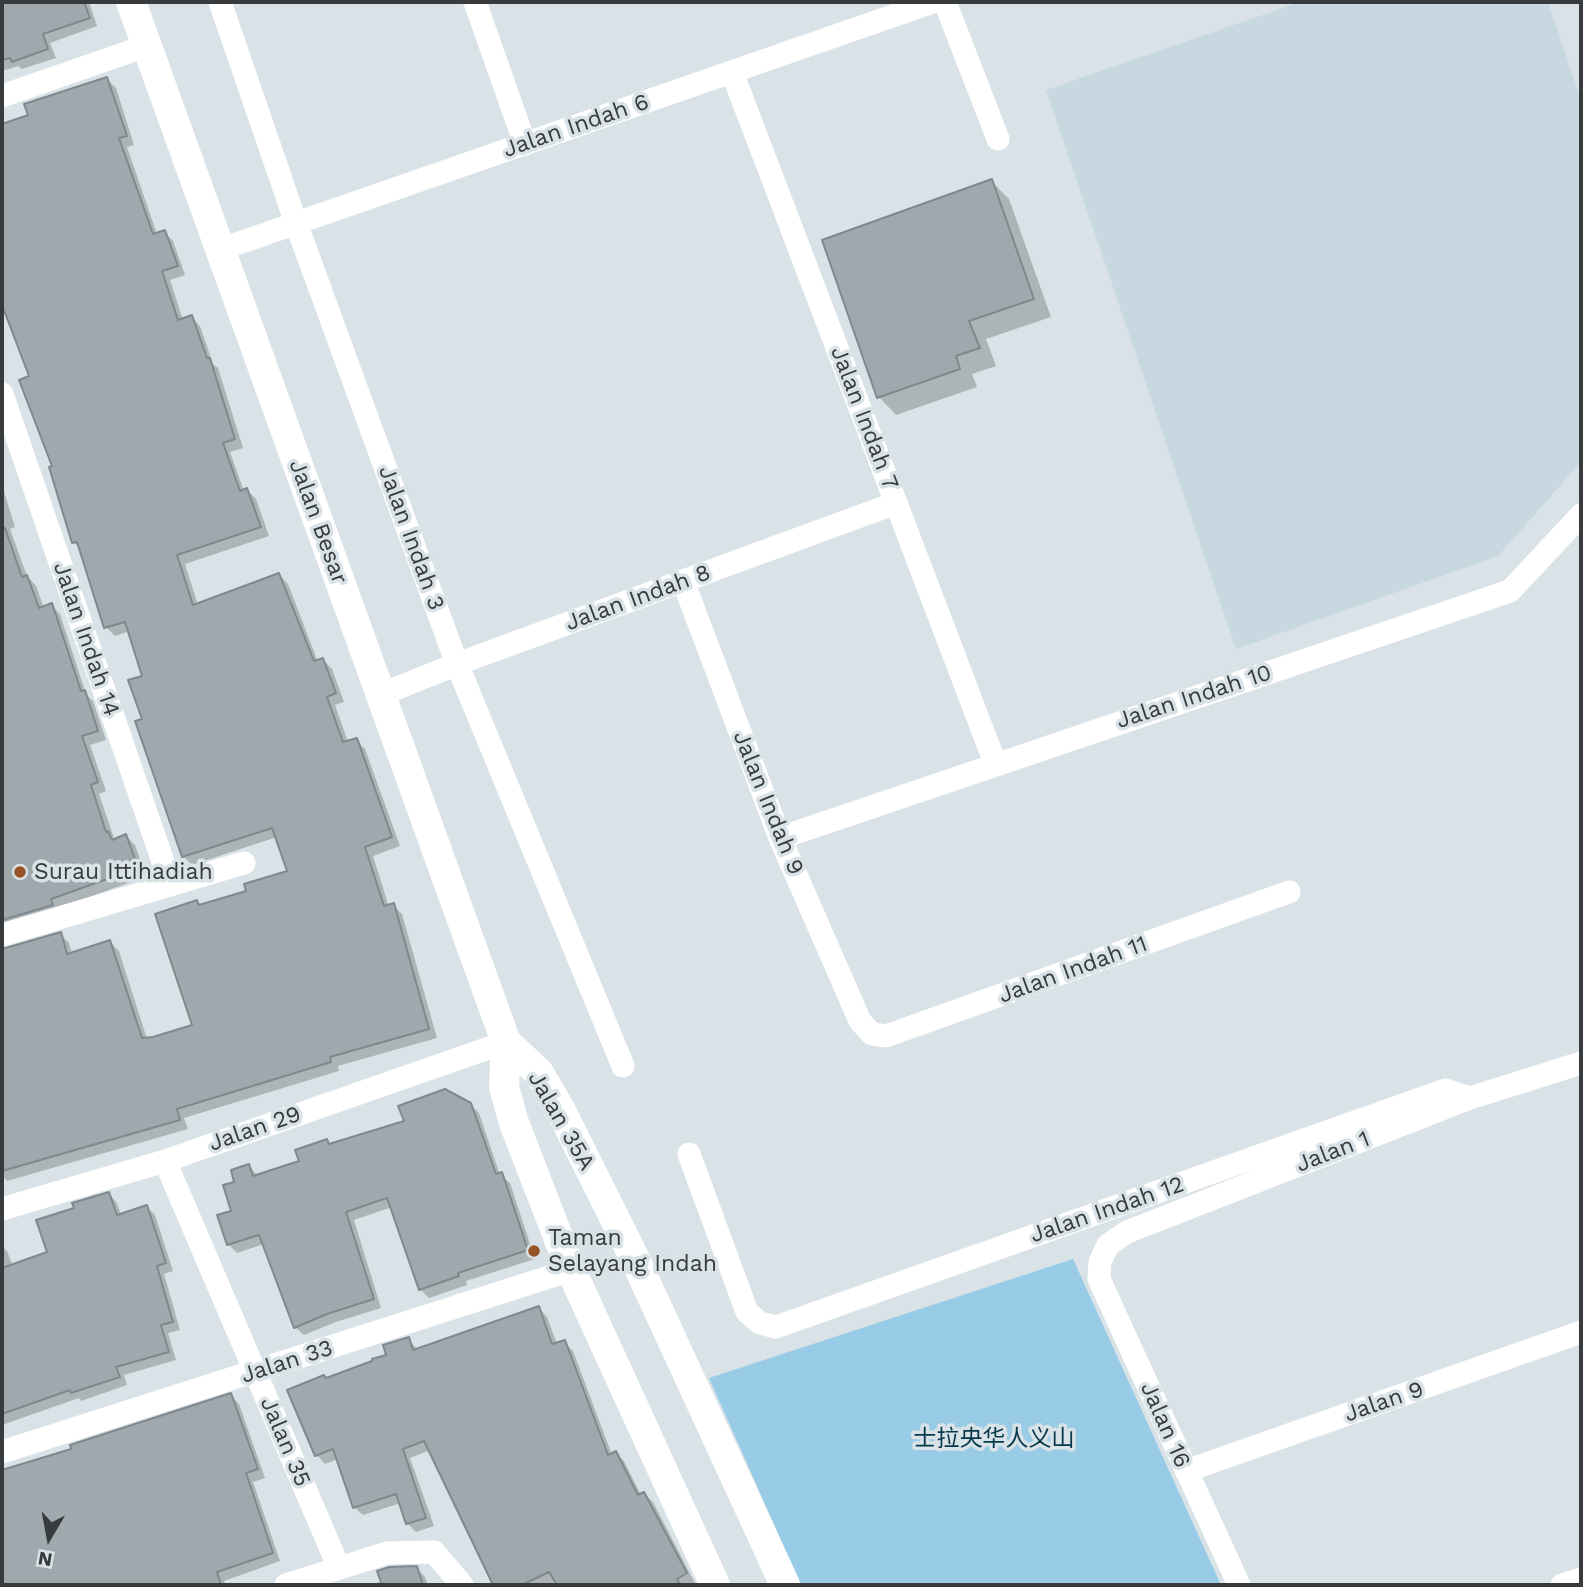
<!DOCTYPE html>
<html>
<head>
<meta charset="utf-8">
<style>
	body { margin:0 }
	#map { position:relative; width:1583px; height:1587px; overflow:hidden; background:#d9e2e7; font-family:"Work Sans",sans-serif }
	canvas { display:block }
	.frame { position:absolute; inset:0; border:4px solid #373b3d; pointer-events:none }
	.north { position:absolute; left:14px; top:1503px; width:70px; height:70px; -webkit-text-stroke:5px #d9e2e7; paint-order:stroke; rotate:190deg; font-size:19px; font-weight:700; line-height:28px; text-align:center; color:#373b3d }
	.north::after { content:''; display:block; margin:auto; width:24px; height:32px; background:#373b3d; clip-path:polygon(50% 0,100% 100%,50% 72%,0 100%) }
</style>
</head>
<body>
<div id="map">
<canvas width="1583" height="1587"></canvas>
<div class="frame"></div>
<div class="north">N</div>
</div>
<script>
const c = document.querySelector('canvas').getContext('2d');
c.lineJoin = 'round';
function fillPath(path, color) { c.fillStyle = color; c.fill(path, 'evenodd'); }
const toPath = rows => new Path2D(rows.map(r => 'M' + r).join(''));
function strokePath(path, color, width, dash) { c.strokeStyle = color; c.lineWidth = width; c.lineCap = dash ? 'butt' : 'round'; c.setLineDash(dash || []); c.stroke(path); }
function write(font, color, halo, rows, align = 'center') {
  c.font = font + ' "Work Sans","Noto Sans SC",sans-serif'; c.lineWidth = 7; c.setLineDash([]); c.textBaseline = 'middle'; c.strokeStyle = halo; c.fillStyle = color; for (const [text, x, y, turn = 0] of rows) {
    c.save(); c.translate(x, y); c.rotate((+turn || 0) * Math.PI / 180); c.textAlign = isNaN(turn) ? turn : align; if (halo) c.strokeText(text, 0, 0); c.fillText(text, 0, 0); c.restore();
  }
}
fillPath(toPath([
	[1300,2,1548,2,1581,100,1581,462,1498,556,1236,649,1046,90]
]), '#c7d8e1');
fillPath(toPath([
	[1073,1259,1221,1585,801,1585,709,1378]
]), '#98cbe5');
fillPath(toPath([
	[2,2,89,2,97,26,50,43,56,58,22,69,18,66,2,71],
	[107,79,116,88,134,145,127,147,157,234,164,232,173,241,185,275,170,280,183,320,191,317,200,326,213,364,218,368,243,448,230,452,244,491,247,490,256,499,269,536,185,564,198,605,279,575,288,584,318,662,323,660,332,669,344,702,335,705,348,742,356,740,365,749,400,846,373,856,389,907,393,905,402,914,437,1038,338,1066,339,1071,184,1118,188,1129,7,1181,2,1175,2,949,5,950,60,934,69,943,72,954,110,942,119,951,147,1039,195,1026,197,902,201,906,248,892,289,872,277,837,192,865,183,856,145,720,144,677,130,631,115,636,106,627,81,550,74,542,31,377,2,302,2,126,30,116],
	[991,181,1009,199,1051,317,986,339,996,366,972,374,977,387,896,415,879,397],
	[2,485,15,527,10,529,27,576,36,586,44,608,51,605,60,614,86,694,93,701,106,740,90,745,106,791,99,794,114,838,115,840,126,836,135,845,143,867,128,873,131,882,59,908,2,935],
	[470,1104,479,1113,500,1175,510,1183,535,1259,466,1281,467,1285,429,1298,420,1289,392,1207,354,1220,381,1308,336,1322,304,1335,295,1327,264,1244,237,1253,228,1244,237,1183,249,1166,257,1175,301,1162,327,1141,331,1146],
	[109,1194,117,1203,121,1215,147,1207,155,1215,173,1271,164,1274,180,1330,168,1333,176,1360,124,1375,127,1385,81,1401,79,1398,2,1425,2,1246,7,1251,13,1266,49,1253,76,1210],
	[539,1308,547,1317,557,1344,564,1342,573,1351,612,1455,615,1453,624,1461,641,1495,644,1494,653,1502,696,1585,495,1585,430,1450,410,1458,434,1526,416,1532,407,1523,401,1503,363,1515,354,1507,338,1459,325,1464,317,1455,289,1391,327,1380,388,1356,408,1339,418,1350],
	[231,1395,239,1404,265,1478,253,1482,280,1561,224,1581,226,1585,2,1585,2,1472,73,1450],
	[416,1568,425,1577,428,1585,371,1585]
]), '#0003');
const building = toPath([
	[2,2,84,2,90,18,43,34,48,49,12,62,10,58,2,60,2,2],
	[107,77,127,136,119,138,153,234,165,230,178,266,162,271,178,320,192,315,207,358,210,358,235,439,223,443,240,491,247,488,261,527,177,555,193,605,279,573,314,661,323,658,336,693,327,697,343,742,357,738,392,837,365,847,384,906,394,903,429,1029,330,1057,331,1062,177,1109,180,1120,2,1171,2,949,61,932,67,954,110,940,142,1038,153,1037,192,1025,155,914,197,900,199,905,246,891,244,884,287,871,272,828,182,857,135,721,142,719,128,680,142,676,125,622,104,628,77,542,72,543,49,467,52,466,19,380,29,376,2,305,2,124,28,115,24,104,107,77],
	[992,179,1034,299,969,321,980,348,956,356,960,369,877,398,822,240,992,179],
	[2,528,5,528,22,577,27,575,39,608,52,603,81,691,85,690,98,731,82,736,98,782,91,785,106,832,108,831,112,840,126,834,135,859,120,864,124,873,51,899,53,905,2,920,2,528],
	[445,1089,471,1103,496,1174,502,1172,528,1250,458,1273,459,1276,419,1290,387,1198,346,1212,374,1299,327,1314,294,1328,259,1235,227,1245,217,1215,231,1211,223,1185,234,1182,231,1170,249,1164,253,1176,299,1161,295,1150,327,1139,329,1144,404,1121,398,1106,445,1089],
	[109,1192,117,1215,147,1205,166,1263,157,1266,173,1322,161,1325,169,1352,116,1367,120,1377,71,1393,70,1390,2,1414,2,1268,47,1252,36,1220,74,1208,72,1203,109,1192],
	[539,1306,552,1344,565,1340,608,1455,616,1451,638,1495,644,1492,687,1573,677,1579,680,1585,557,1585,549,1572,522,1585,493,1585,424,1441,403,1449,426,1518,406,1524,396,1494,353,1508,333,1449,315,1456,287,1390,324,1375,326,1378,372,1361,372,1359,386,1355,383,1345,409,1337,413,1350,539,1306],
	[231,1393,258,1469,246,1473,273,1553,217,1572,221,1585,2,1585,2,1470,71,1449,70,1445,231,1393],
	[417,1566,423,1585,382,1585,377,1571,389,1567,417,1566]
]);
fillPath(building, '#9fa8ad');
strokePath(building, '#80888d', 2);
strokePath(toPath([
	[220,2,296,223,457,664,623,1066],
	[475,2,525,144],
	[945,2,998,139],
	[732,72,995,763],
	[2,96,146,46],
	[219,250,933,2],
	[2,394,171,885],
	[683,581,780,838,860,1021,872,1034,886,1036,1289,892],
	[380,695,457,664,896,503],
	[780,838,1510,591,1581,515],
	[2,935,244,863],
	[689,1154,747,1312,760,1323,776,1327,1445,1090,1470,1098],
	[165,1161,339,1568],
	[2,1209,165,1161,506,1042],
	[2,1452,571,1270],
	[1186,1471,1581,1332],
	[286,1585,387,1553,434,1552,462,1585],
	[1239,1585,1099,1279,1100,1262,1108,1245,1127,1232,1470,1098,1581,1063],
	[1562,1585,1581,1579]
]), '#fff', 23);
strokePath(toPath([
	[131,2,506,1042,504,1087,514,1123,571,1270,715,1585],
	[506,1042,539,1073,560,1109,632,1253,785,1585]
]), '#fff', 30);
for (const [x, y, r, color] of [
	[20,872,7,"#975326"],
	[534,1251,7,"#975326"]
]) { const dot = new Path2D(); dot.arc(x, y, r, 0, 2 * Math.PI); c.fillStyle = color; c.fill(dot); strokePath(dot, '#d9e2e7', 2.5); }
write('23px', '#373b3d', '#d9e2e7', [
	["Jalan Indah 6",576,126,-19],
	["Jalan Indah 7",864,418,69],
	["Jalan Besar",318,522,70],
	["Jalan Indah 3",411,538,70],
	["Jalan Indah 8",638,598,-20],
	["Jalan Indah 14",86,639,71],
	["Jalan Indah 10",1194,697,-18],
	["Jalan Indah 9",768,803,68],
	["Jalan Indah 11",1073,970,-20],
	["Jalan 35A",561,1121,60],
	["Jalan 29",255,1129,-19],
	["Jalan 1",1333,1152,-21],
	["Jalan Indah 12",1107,1210,-19],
	["Jalan 33",287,1362,-18],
	["Jalan 9",1384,1402,-19],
	["Jalan 16",1165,1425,66],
	["Jalan 35",285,1442,67]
]);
write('23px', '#373b3d', '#d9e2e7', [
	["Surau Ittihadiah",34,872],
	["Taman",548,1238],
	["Selayang Indah",548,1264]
], 'left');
write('23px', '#06384c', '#d9e2e7', [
	["士拉央华人义山",994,1439]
]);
</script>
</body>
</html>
